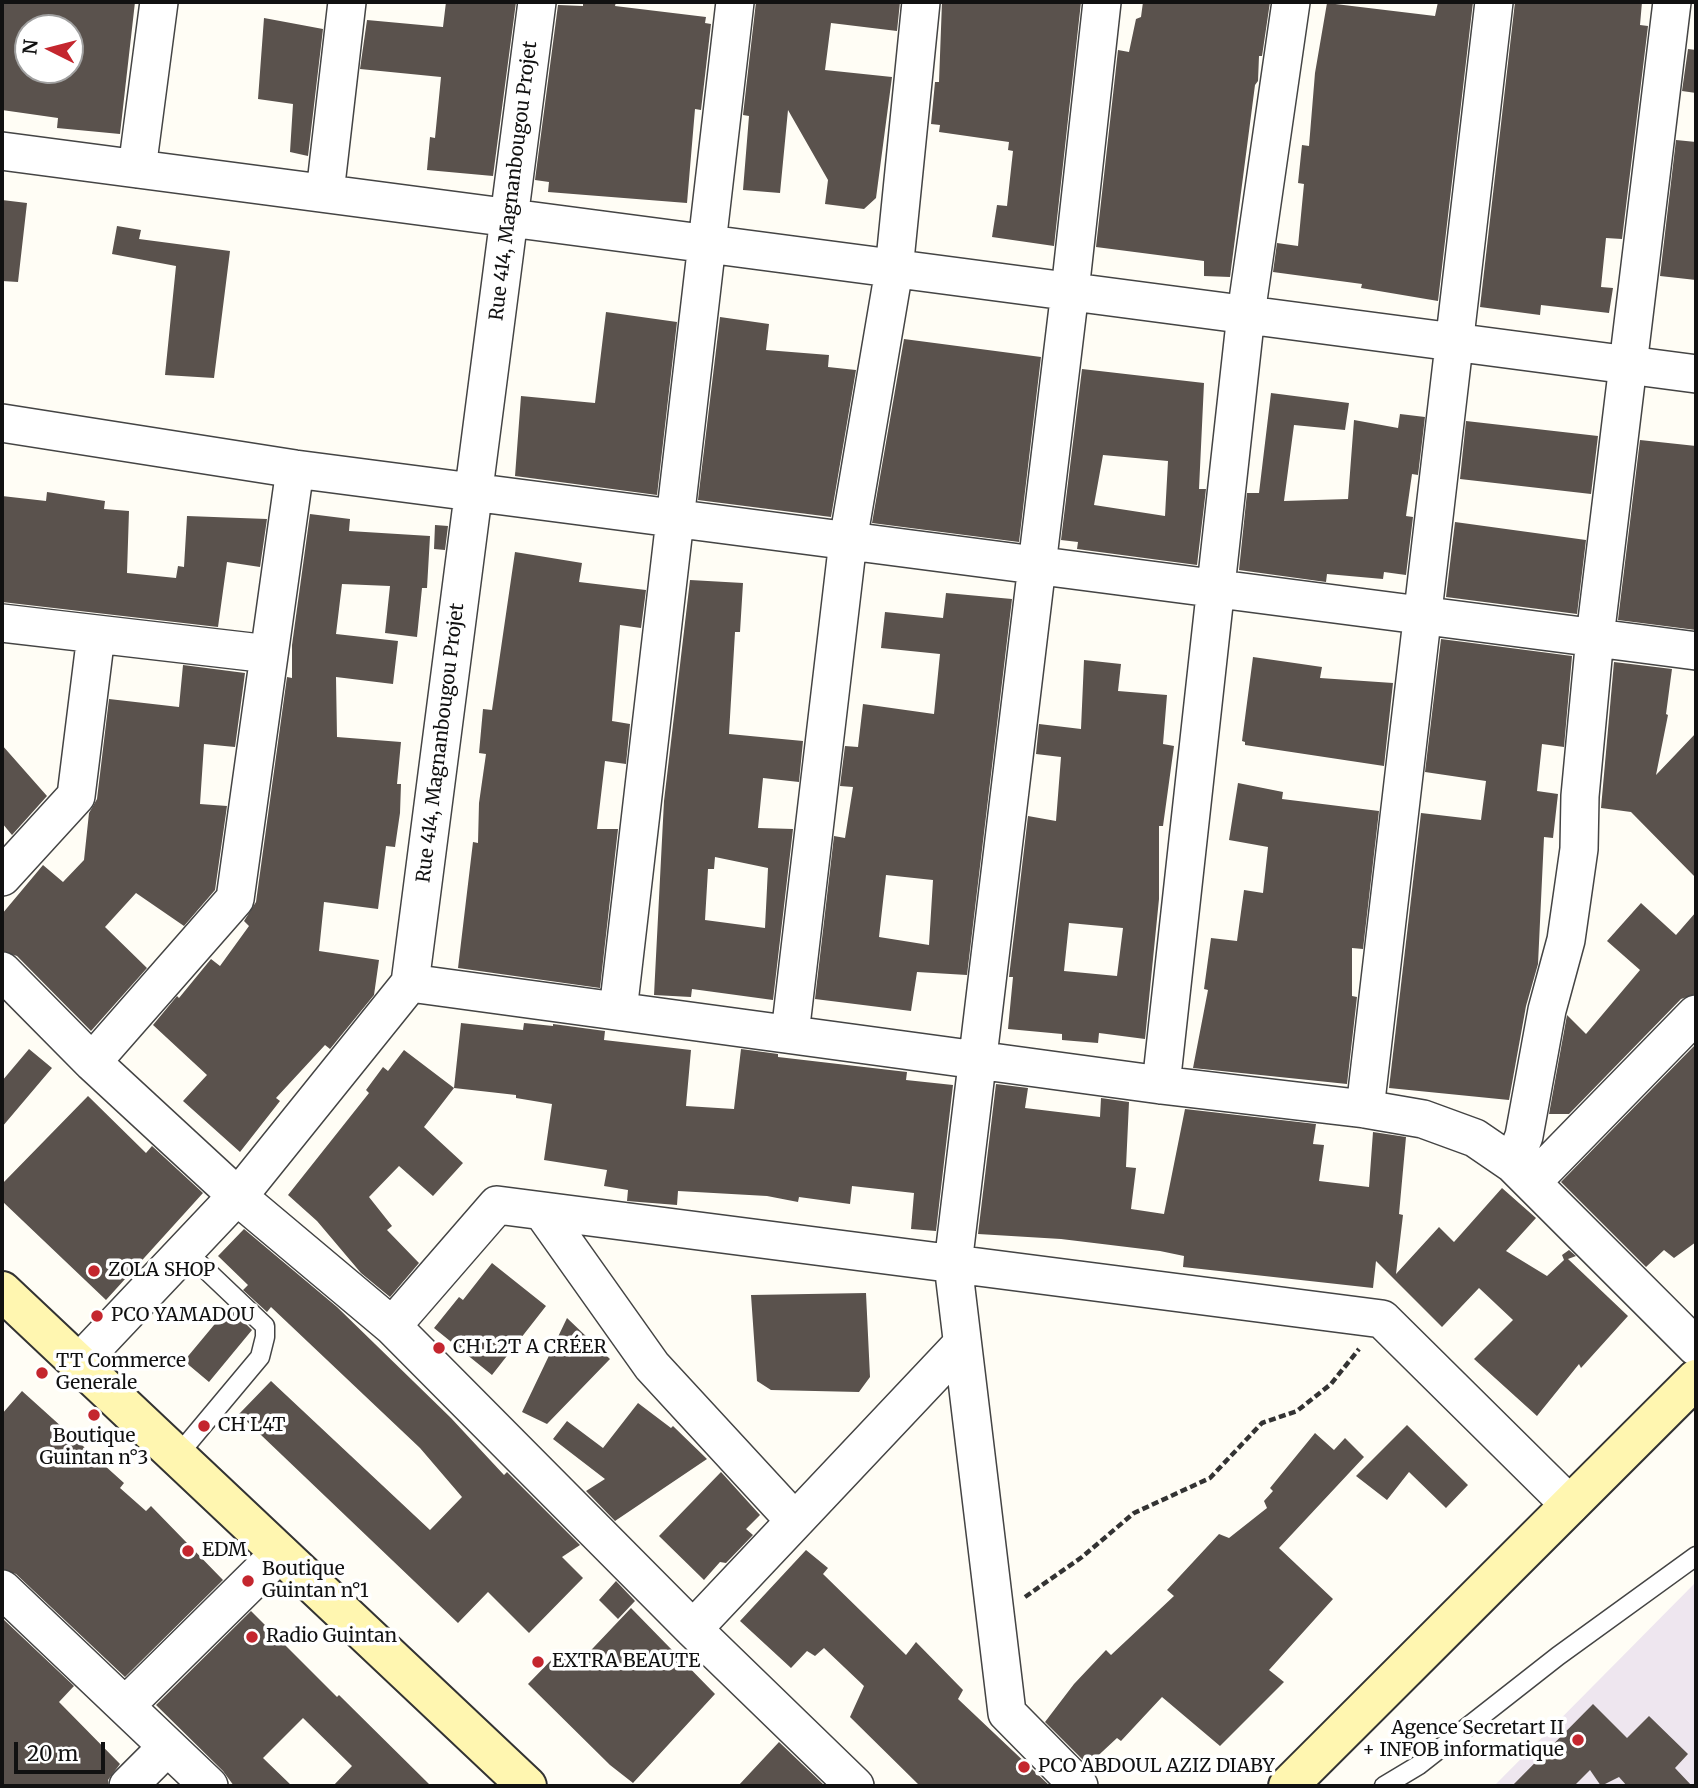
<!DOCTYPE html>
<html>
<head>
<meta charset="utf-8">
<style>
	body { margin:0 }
	#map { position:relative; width:1698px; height:1788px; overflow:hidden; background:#fffdf5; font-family:Merriweather,serif }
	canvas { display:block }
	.frame { position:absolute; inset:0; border:4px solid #111; pointer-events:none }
	.north { position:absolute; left:14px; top:14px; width:70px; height:70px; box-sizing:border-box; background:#fff; border:2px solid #a0a0a0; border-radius:50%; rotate:276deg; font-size:19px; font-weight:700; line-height:28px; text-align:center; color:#111 }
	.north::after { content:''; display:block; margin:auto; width:24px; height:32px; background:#c4262e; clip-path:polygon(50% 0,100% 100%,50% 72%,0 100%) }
	.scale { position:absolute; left:14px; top:1742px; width:91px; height:32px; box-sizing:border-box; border:4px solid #111; border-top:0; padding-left:9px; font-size:21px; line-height:24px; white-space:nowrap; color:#111; -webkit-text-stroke:5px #fff; paint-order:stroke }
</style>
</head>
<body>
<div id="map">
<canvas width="1698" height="1788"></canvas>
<div class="frame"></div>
<div class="north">N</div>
<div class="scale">20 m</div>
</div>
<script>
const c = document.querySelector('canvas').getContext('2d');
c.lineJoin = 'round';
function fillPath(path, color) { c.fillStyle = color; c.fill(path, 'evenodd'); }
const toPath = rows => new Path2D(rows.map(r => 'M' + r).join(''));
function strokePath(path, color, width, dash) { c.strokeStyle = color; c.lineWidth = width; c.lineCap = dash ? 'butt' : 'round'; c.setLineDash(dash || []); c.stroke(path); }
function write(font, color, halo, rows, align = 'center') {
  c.font = font + ' Merriweather,serif'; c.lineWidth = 7; c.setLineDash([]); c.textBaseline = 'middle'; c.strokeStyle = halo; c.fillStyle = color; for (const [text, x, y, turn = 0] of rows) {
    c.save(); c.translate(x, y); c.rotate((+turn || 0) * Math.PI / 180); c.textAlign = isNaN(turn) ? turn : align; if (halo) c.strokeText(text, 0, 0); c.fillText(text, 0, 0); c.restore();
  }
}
fillPath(toPath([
	[1696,1582,1696,1786,1494,1786]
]), '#eee6ef');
fillPath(toPath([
	[2,2,135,2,120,134,57,128,58,118,2,110],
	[28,28,70,28,70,70,28,70],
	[446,2,516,2,493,176,427,170,430,137,435,138,441,77,360,69,367,20,443,27],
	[583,2,616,2,615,6,706,17,705,23,711,24,701,110,695,109,687,203,548,192,549,182,535,180,558,5,583,6],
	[756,2,900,2,897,31,831,23,825,70,892,77,876,198,864,209,825,204,828,180,788,110,780,193,743,190,749,116,743,115],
	[942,2,1081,2,1054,246,992,237,997,205,1007,206,1013,151,1008,150,1009,142,939,132,940,125,931,124,935,82,939,82],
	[1143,2,1270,2,1262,56,1259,56,1258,81,1255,85,1230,277,1204,276,1204,261,1096,247,1118,50,1129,52,1136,19,1141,17],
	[1438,2,1473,2,1438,301,1361,288,1362,284,1273,272,1277,243,1298,246,1304,184,1298,183,1302,145,1309,146,1315,73,1327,3,1435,16],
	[1515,2,1642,2,1640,25,1648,26,1622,239,1606,238,1601,287,1613,288,1609,313,1541,305,1540,315,1480,307],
	[264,18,323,29,308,156,290,152,293,104,258,99],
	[1688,49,1696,50,1696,93,1682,91],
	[1676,140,1696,142,1696,280,1660,276],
	[2,200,27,203,18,282,2,281],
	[117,226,141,230,139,239,230,251,214,378,165,375,176,266,112,254],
	[606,312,677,322,657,495,515,476,521,396,595,403],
	[720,317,769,324,766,350,829,355,828,367,856,370,831,517,698,500],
	[904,339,1041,357,1019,542,872,523],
	[1082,369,1204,383,1199,489,1206,489,1197,565,1077,549,1078,542,1061,540],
	[1103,455,1168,461,1165,516,1094,505],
	[1271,393,1349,403,1345,430,1294,425,1284,501,1348,499,1354,420,1398,428,1400,414,1425,417,1418,475,1412,474,1406,516,1413,517,1406,575,1384,572,1383,579,1327,574,1326,582,1239,570,1247,493,1259,493],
	[1466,421,1598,436,1591,494,1460,479],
	[1640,440,1696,446,1696,630,1618,620],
	[47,492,105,501,104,509,129,511,127,573,176,578,178,566,184,567,187,516,267,519,260,567,227,562,218,627,2,602,2,496,46,501],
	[310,514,350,519,349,531,430,536,427,588,422,588,417,637,385,633,390,586,342,584,336,634,398,641,393,684,336,677,337,737,401,742,397,784,401,784,400,813,395,847,386,846,378,909,324,902,319,951,379,960,374,995,330,1049,325,1045,276,1098,280,1101,240,1152,183,1101,207,1075,153,1025,177,996,179,998,211,959,220,966,249,926,244,921,256,902,287,677,292,678,292,645],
	[1455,522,1586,540,1577,614,1446,597],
	[435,525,448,526,445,550,434,549],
	[515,552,582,563,579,582,646,590,641,628,620,625,612,721,630,724,626,764,605,761,597,829,618,829,600,988,458,968,473,842,478,843,479,803,486,754,479,753,483,709,492,710],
	[690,580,743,583,740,632,735,632,729,734,803,741,799,782,763,778,758,828,793,829,773,1000,692,989,691,997,654,995,664,801],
	[715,857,768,868,765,928,705,920,708,869,714,869],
	[946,593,1012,599,967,975,917,972,911,1011,815,999,834,836,845,838,853,787,840,786,845,746,858,747,863,704,934,714,940,654,881,648,885,612,943,618],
	[886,875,933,880,929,945,879,937],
	[1441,639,1572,656,1564,747,1542,744,1537,791,1558,794,1553,838,1544,837,1538,964,1526,1006,1509,1100,1389,1088,1421,813,1481,820,1486,781,1425,772],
	[1253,657,1322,667,1320,678,1393,683,1384,766,1245,745,1245,742,1242,741],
	[1084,660,1121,664,1118,691,1167,695,1163,744,1174,746,1163,826,1159,826,1159,899,1145,1039,1099,1033,1098,1043,1062,1040,1062,1034,1008,1029,1013,977,1009,977,1028,816,1056,821,1061,757,1036,754,1039,724,1081,729],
	[1069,923,1123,928,1117,976,1064,971],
	[1614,662,1672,669,1666,714,1668,715,1656,775,1696,733,1696,878,1631,812,1601,808],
	[183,665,245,673,235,747,204,744,200,804,227,806,215,890,184,926,136,893,105,927,147,968,91,1031,17,956,2,951,2,914,43,865,63,882,84,860,89,813,97,799,109,699,179,707],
	[2,745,47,796,12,835,2,823],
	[1238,783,1283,792,1282,799,1379,811,1363,949,1352,948,1352,996,1357,997,1347,1084,1193,1068,1208,990,1204,989,1211,938,1237,941,1244,890,1263,893,1268,847,1229,840],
	[1641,903,1676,935,1696,912,1696,994,1681,999,1569,1114,1549,1114,1567,1015,1586,1034,1640,970,1607,941],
	[461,1023,523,1030,524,1023,553,1026,553,1024,605,1031,604,1040,691,1050,686,1106,734,1109,741,1049,778,1054,778,1057,907,1072,906,1080,953,1085,936,1231,911,1229,914,1193,852,1186,850,1204,799,1197,798,1202,767,1196,678,1191,677,1205,627,1201,628,1190,604,1186,607,1170,544,1160,552,1104,516,1098,516,1095,454,1088],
	[1696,1044,1696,1242,1674,1258,1664,1250,1646,1267,1561,1182],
	[29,1049,52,1068,2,1127,2,1081],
	[404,1050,454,1088,424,1127,463,1163,433,1196,399,1166,369,1197,392,1226,387,1230,419,1263,390,1297,361,1273,317,1221,288,1195,369,1093,366,1090,383,1067,388,1071],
	[996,1084,1028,1088,1025,1108,1100,1117,1101,1098,1129,1102,1126,1167,1136,1168,1131,1209,1164,1214,1185,1109,1316,1124,1313,1144,1324,1145,1319,1181,1369,1187,1373,1132,1406,1137,1399,1214,1403,1215,1396,1274,1439,1227,1454,1242,1502,1188,1536,1218,1506,1251,1547,1276,1564,1260,1562,1255,1569,1250,1576,1256,1568,1259,1628,1316,1581,1368,1579,1364,1537,1416,1474,1359,1513,1320,1479,1288,1442,1327,1376,1261,1373,1288,1183,1267,1184,1256,1160,1251,1061,1239,978,1234],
	[88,1096,146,1153,152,1146,203,1193,106,1300,2,1201,2,1184],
	[244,1229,337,1307,451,1418,504,1475,507,1472,580,1545,562,1557,583,1578,529,1633,488,1592,458,1623,239,1414,271,1381,430,1530,462,1497,420,1448,271,1307,267,1312,243,1290,248,1285,218,1256],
	[492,1263,546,1306,492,1375,434,1328,459,1297,463,1300],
	[866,1293,870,1377,859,1392,771,1390,757,1381,751,1295],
	[229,1307,252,1330,209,1382,184,1361],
	[567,1318,610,1359,547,1424,522,1412],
	[22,1391,124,1483,120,1488,146,1511,151,1506,223,1580,125,1677,16,1574,2,1569,2,1414],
	[638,1403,671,1428,673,1426,707,1459,615,1521,586,1491,605,1479,553,1439,567,1421,603,1448],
	[1407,1425,1468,1485,1446,1508,1409,1472,1387,1500,1356,1476],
	[1315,1433,1334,1450,1345,1438,1364,1457,1279,1548,1333,1599,1269,1670,1284,1682,1220,1746,1162,1697,1121,1741,1117,1738,1088,1765,1045,1722,1074,1684,1106,1650,1111,1655,1174,1596,1167,1590,1219,1534,1229,1538,1267,1508,1264,1501,1273,1491,1270,1488],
	[721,1472,760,1515,746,1529,753,1535,726,1563,720,1562,704,1580,659,1536],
	[806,1550,828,1568,823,1574,906,1655,916,1642,963,1690,958,1699,1050,1786,920,1786,850,1717,864,1686,824,1648,815,1656,807,1651,791,1668,740,1621],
	[616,1581,635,1601,618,1619,599,1600],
	[631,1608,715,1694,633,1783,610,1765,528,1684,560,1651,576,1666],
	[251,1611,337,1697,339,1695,431,1786,333,1786,352,1766,303,1718,263,1758,292,1786,234,1786,223,1771,156,1705],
	[2,1618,74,1686,59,1702,120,1764,108,1780,108,1786,2,1786],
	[1593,1704,1627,1738,1649,1716,1688,1754,1675,1768,1692,1786,1627,1786,1619,1777,1601,1786,1590,1770,1574,1786,1512,1786],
	[779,1742,825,1786,738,1786]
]), '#5a524d');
const lane = toPath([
	[178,1455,260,1357,265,1337,265,1326,185,1250],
	[1384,1786,1419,1765,1558,1656,1696,1556]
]);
const street = toPath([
	[2,151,1696,374],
	[137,169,159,2],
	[325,193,347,2],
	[2,423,295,469,1696,651],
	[2,623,269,654],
	[2,877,76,796,96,635],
	[2,971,92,1062,236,1195,392,1326,693,1629,855,1786],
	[410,983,1161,1085,1365,1109,1423,1119,1475,1138,1513,1164,1696,1347],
	[618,1011,735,2],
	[790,1034,848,541,894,270,921,2],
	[92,1062,235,899,295,469],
	[1161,1085,1246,314,1291,2],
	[1365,1109,1494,2],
	[1513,1164,1524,1136,1547,1010,1566,940,1579,849,1580,796,1595,637,1672,2],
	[1532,1182,1696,1014],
	[542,1211,652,1366,795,1521],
	[392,1326,497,1205,1382,1319,1570,1505],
	[78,1364,249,1183,410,983,537,2],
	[2,1589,209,1786],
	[693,1629,962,1344],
	[125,1706,280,1553],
	[128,1786,167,1747],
	[1079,1786,1007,1713,953,1264,1070,291,1102,2]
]);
const secondary = toPath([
	[2,1291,527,1786],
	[1288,1786,1696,1379]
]);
strokePath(lane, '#444', 21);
strokePath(street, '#444', 40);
strokePath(secondary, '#333', 42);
strokePath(toPath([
	[1025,1597,1082,1557,1134,1513,1210,1478,1262,1423,1297,1411,1331,1384,1359,1349]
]), '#333', 4.5, [7, 3.5]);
strokePath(lane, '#fff', 18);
strokePath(street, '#fff', 37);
strokePath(secondary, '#fff6b0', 38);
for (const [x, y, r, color] of [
	[94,1271,7,"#c4262e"],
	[97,1316,7,"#c4262e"],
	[439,1348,7,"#c4262e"],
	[42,1373,7,"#c4262e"],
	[94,1415,7,"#c4262e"],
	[204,1426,7,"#c4262e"],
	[188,1551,7,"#c4262e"],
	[248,1581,7,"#c4262e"],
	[252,1637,7,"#c4262e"],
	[538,1662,7,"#c4262e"],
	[1578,1740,7,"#c4262e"],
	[1024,1767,7,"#c4262e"]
]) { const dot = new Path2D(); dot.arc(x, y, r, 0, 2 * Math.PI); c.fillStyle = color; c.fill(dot); strokePath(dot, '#fff', 2.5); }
write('19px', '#111', '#fff', [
	["Rue 414, Magnanbougou Projet",514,181,-83],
	["Rue 414, Magnanbougou Projet",441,743,-83]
]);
write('19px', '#111', '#fff', [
	["ZOLA SHOP",108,1271],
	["PCO YAMADOU",111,1316],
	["CH L2T A CRÉER",453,1348],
	["TT Commerce",56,1362],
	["Generale",56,1384],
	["CH L4T",218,1426],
	["Boutique",94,1437,"center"],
	["Guintan n°3",94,1459,"center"],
	["EDM",202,1551],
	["Boutique",262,1570],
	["Guintan n°1",262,1592],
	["Radio Guintan",266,1637],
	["EXTRA BEAUTE",552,1662],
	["Agence Secretart II",1564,1729,"right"],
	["+ INFOB informatique",1564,1751,"right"],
	["PCO ABDOUL AZIZ DIABY",1038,1767]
], 'left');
</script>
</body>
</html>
